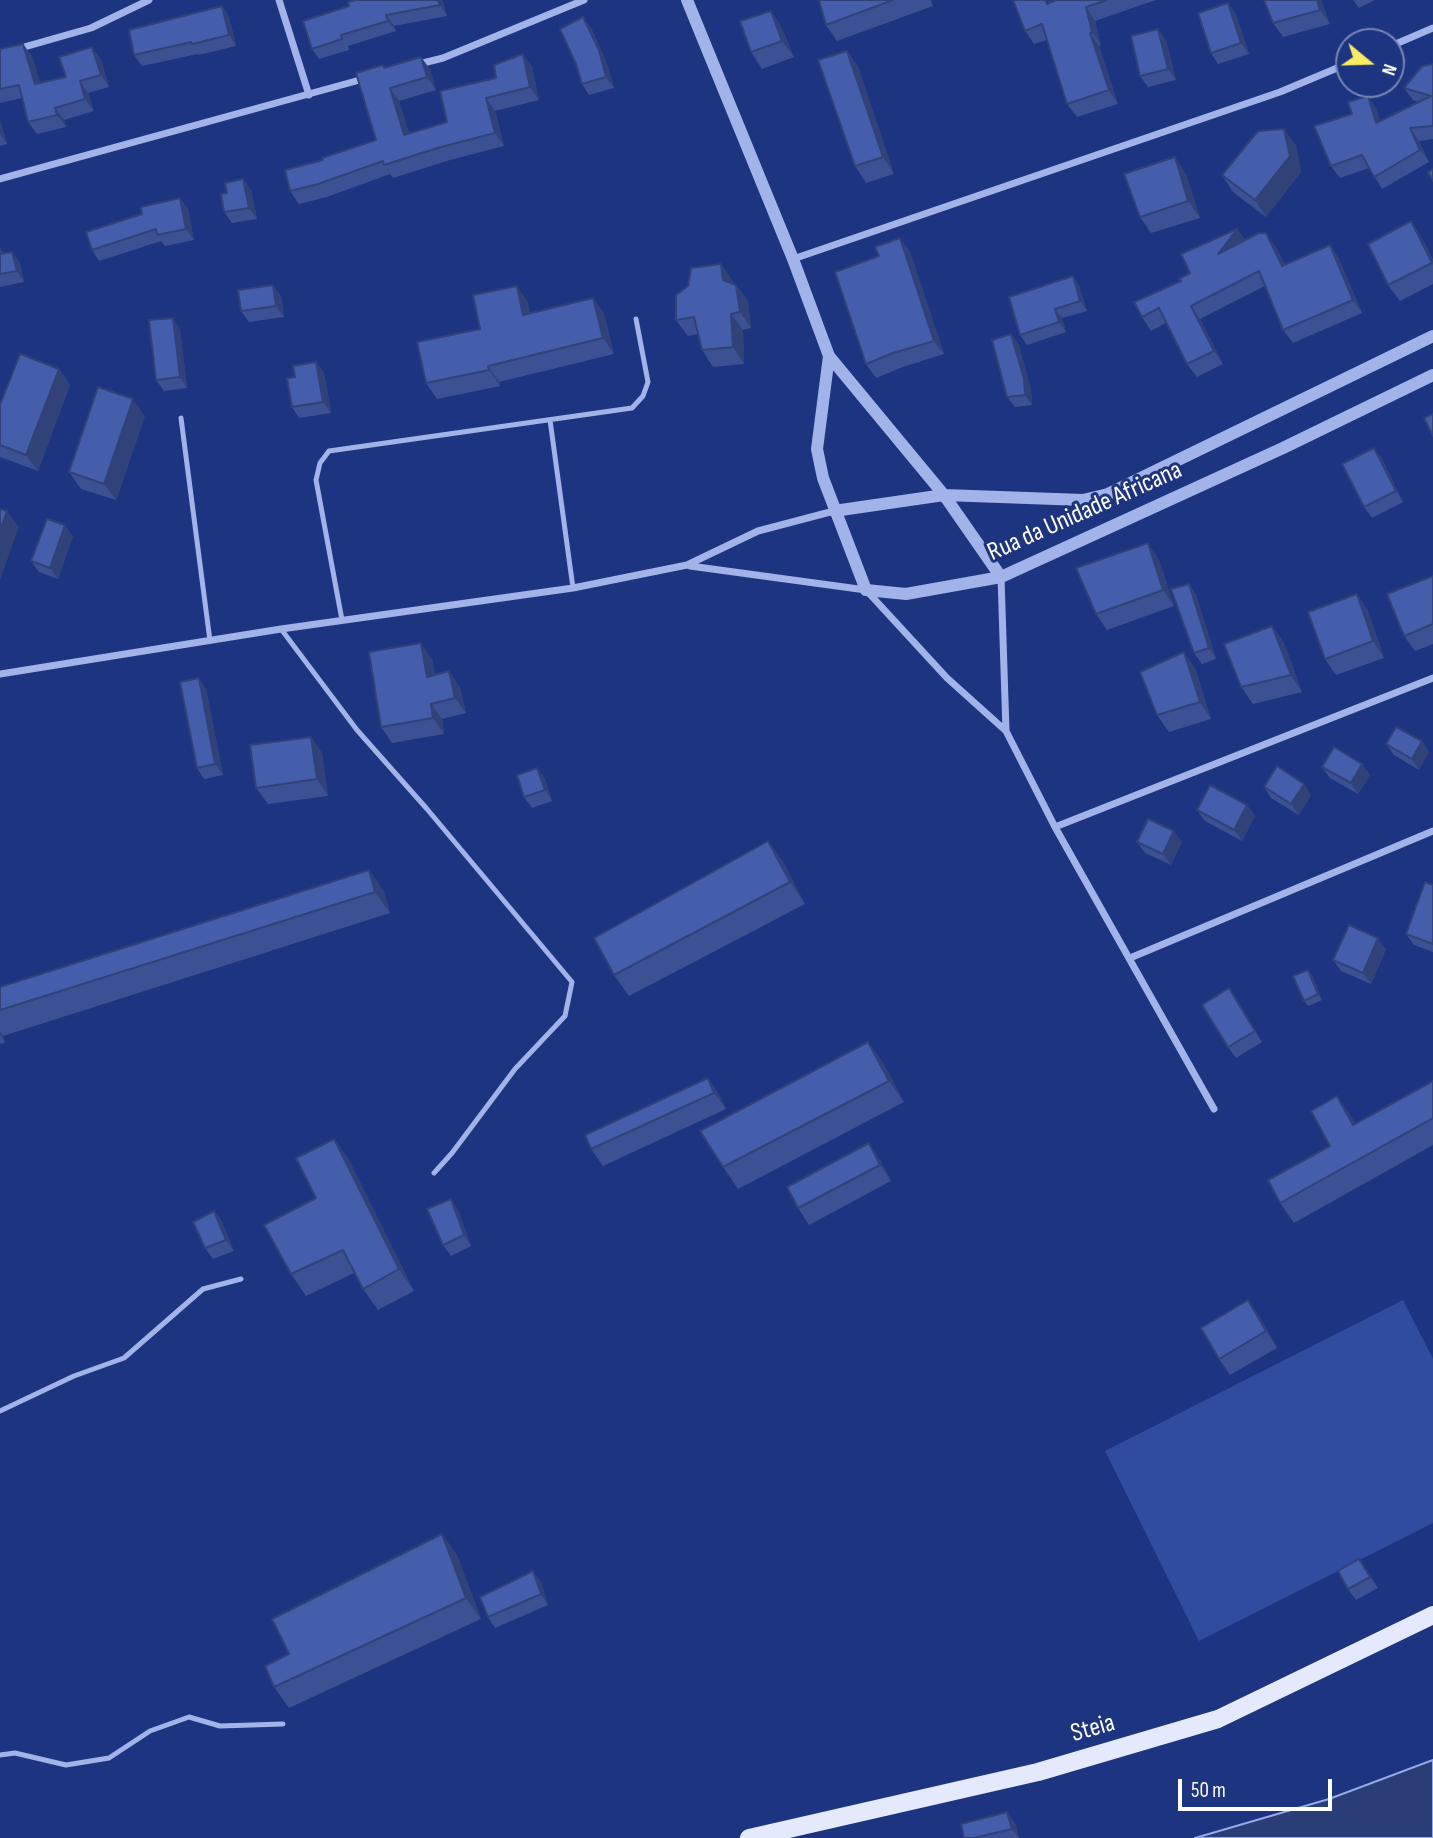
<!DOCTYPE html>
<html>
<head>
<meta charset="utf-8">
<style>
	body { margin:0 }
	#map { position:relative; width:1433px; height:1838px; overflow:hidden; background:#1d3481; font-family:"Sofia Sans Condensed",sans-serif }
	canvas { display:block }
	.north { position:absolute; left:1335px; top:28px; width:70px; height:70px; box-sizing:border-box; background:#1d3481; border:2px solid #7785b3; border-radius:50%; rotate:109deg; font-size:19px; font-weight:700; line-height:28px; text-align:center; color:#fff }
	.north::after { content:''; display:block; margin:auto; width:24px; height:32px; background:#f9ec5f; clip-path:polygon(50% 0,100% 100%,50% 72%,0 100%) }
	.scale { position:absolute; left:1178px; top:1779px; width:154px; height:32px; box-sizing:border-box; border:4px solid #fff; border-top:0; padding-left:9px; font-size:21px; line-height:24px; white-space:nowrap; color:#fff; -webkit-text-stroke:5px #1d3481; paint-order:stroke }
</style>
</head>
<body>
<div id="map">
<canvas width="1433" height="1838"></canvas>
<div class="north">N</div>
<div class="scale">50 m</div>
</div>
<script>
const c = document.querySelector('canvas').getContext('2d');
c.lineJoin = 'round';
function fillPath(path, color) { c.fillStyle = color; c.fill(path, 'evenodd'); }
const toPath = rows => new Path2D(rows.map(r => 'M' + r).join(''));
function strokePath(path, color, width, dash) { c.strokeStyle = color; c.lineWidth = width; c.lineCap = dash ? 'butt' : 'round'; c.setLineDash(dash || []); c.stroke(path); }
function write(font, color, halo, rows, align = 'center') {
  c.font = font + ' "Sofia Sans Condensed",sans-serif'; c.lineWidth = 6; c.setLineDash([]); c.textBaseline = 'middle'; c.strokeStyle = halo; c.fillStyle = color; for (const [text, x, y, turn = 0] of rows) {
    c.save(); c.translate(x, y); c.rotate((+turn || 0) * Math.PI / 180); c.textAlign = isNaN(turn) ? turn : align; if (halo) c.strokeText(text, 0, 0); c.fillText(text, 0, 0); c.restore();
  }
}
fillPath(toPath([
	[1403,1300,1433,1359,1433,1523,1199,1641,1105,1451]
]), '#304c9f');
const water = toPath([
	[1433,1760,1433,1838,1195,1838,1329,1799,1433,1760]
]);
fillPath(water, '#2b3d76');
strokePath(water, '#94abeb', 2);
strokePath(toPath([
	[181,418,210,641],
	[550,420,573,588],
	[342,620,316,480,320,463,329,451,632,408,643,396,648,382,636,319],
	[281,629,357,730,427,809,572,982,565,1016,515,1069,452,1153,434,1173],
	[0,1411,74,1376,124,1358,203,1289,241,1279],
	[0,1755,15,1753,66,1765,109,1758,150,1731,189,1717,220,1726,283,1724]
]), '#a1b3e9', 5);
strokePath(toPath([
	[279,0,309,95],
	[1391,46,1433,28],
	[0,54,91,28,149,0],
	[419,64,443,58,584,0],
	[0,179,367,78],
	[793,259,1280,92,1349,63],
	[690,566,866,590,947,678,1006,731,1055,827,1214,1109],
	[1001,577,1006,731],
	[0,674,281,629,573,588,687,565,758,531,834,511],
	[1055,827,1433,678],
	[1130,958,1433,831]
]), '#a1b3e9', 7);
strokePath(toPath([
	[687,0,793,259,829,356,944,495,1001,577],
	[829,356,817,449,823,478,866,590,906,594,1001,577,1283,448,1433,375],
	[834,511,944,495,1083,500,1108,494,1433,336]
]), '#a1b3e9', 12);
strokePath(toPath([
	[749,1838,1038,1772,1218,1719,1433,1615]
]), '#e4e9fe', 18);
fillPath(toPath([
	[442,0,447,16,394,26,396,31,348,46,349,50,319,59,312,49,349,6],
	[819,0,931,0,933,6,837,41,826,25],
	[1050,0,1051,2,1056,0,1156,0,1095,21,1101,45,1099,46,1118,104,1077,117,1067,104,1047,40,1034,44,1025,31],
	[1264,0,1321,0,1330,24,1283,37,1273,23],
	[1353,0,1375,0,1359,8],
	[222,6,229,17,236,46,199,55,198,54,142,66,134,55],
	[771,11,782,28,794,57,762,69,751,52],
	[1236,14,1249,54,1218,64,1211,53],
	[591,28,606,61,614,88,589,95,582,84],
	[1166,40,1176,80,1148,87,1140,76],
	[92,47,101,60,109,87,88,93,94,111,64,120,66,127,37,134,28,122,22,98,0,103,0,49,32,56,40,83,66,77],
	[847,51,858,67,894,174,866,183,855,166],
	[1433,64,1433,139,1419,141,1429,162,1382,189,1369,168,1340,178,1331,166,1376,108,1380,121,1418,102,1413,100,1404,88],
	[383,65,385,68,430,69,436,90,399,101,409,133,447,122,496,78,532,67,539,100,495,111,504,146,450,160,393,178,390,174,327,197,299,204,290,191,323,160,376,140],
	[0,120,7,144,0,146],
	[1296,145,1301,172,1266,217,1233,192,1222,175],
	[1186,174,1200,218,1151,233,1140,217],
	[243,179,251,190,257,219,232,223,224,212,227,193],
	[180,198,188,209,194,240,165,246,161,241,99,261,92,250,142,214],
	[1237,229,1245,240,1275,246,1285,265,1330,245,1339,259,1362,313,1293,343,1283,330,1265,286,1200,319,1223,364,1197,377,1187,364,1166,323,1151,331,1142,317],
	[900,238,910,252,944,354,903,367,876,378,866,364,879,256],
	[1422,238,1433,260,1433,284,1400,301,1388,285],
	[0,248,4,254,12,252,20,263,24,282,0,287],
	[1073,276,1079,286,1087,311,1062,318,1066,332,1027,345,1020,335],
	[733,281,733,283,736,285,748,301,751,328,743,330,744,364,713,367,702,350,698,334,688,336,676,320],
	[281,296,284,317,249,322,241,311],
	[593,298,604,314,614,354,499,382,500,386,437,399,426,383,480,329,528,302,530,313],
	[180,329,187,388,164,391,156,380],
	[1011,334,1019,345,1031,390,1032,405,1015,407,1007,397],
	[316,362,324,373,331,413,299,418,292,407,295,377],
	[59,369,70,385,38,471,0,457,0,405],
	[145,416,116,500,81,489,69,472],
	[1374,448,1382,459,1403,502,1372,518,1364,507],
	[73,536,58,579,39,572,31,561],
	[1159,560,1174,606,1107,630,1096,614],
	[1433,576,1433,644,1415,651,1404,636],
	[1189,584,1196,595,1216,659,1202,664,1194,653],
	[1357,594,1368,611,1384,658,1336,675,1325,659],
	[1272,626,1284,643,1302,692,1253,704,1241,687],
	[432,659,435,675,460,687,466,713,442,719,444,734,392,743,381,727],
	[1195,668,1211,719,1169,732,1157,715],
	[206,689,223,775,204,779,197,768],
	[311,737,322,753,328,796,268,804,256,788],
	[1422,741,1429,752,1419,770,1394,755,1386,744],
	[1362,764,1370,775,1358,794,1330,778,1322,767],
	[537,768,545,779,552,801,532,808,524,797],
	[1264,787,1311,795,1299,815,1271,798],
	[1247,805,1255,816,1242,841,1205,821,1197,810],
	[768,841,783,862,805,904,629,996,614,975],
	[1137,842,1182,842,1171,865,1145,853],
	[369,870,384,892,390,913,3,1036,5,1043,0,1044,0,987],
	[1433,885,1433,952,1414,945,1406,934],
	[1386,949,1371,984,1341,971,1333,960],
	[1308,970,1312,975,1322,1000,1308,1006,1304,1001],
	[1229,988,1262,1042,1236,1058,1228,1047],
	[868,1042,883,1063,904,1102,738,1189,723,1167],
	[708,1078,719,1095,726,1109,603,1166,591,1149],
	[1433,1081,1433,1145,1294,1223,1280,1203,1330,1146,1337,1096,1356,1124],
	[334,1139,349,1160,414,1291,378,1310,363,1289,354,1273,306,1296,291,1274],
	[880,1160,891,1181,809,1225,798,1208],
	[458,1210,471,1246,451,1256,443,1245],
	[214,1211,222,1222,234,1251,213,1259,205,1248],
	[1260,1317,1277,1348,1230,1375,1219,1359],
	[442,1534,457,1555,481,1619,289,1708,274,1687,289,1654],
	[1367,1570,1378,1588,1356,1600,1348,1589],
	[541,1582,548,1605,495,1628,488,1617],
	[1015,1823,1019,1838,964,1838]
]), '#3b5193');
fillPath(toPath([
	[438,0,442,0,447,16,440,5],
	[1317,0,1321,0,1330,24,1320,10],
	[1228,3,1236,14,1249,54,1241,43],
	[222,6,229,17,236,46,229,35],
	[1086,7,1095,21,1101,45,1092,32],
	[771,11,782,28,794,57,782,41],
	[386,15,394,26,396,31,388,21],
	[583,17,591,28,606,61,614,88,606,77],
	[1158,29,1166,40,1176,80,1168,69],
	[1090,33,1099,46,1118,104,1109,90],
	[23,44,32,56,44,97,35,84],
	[92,47,101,60,109,87,101,75],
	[847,51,858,67,894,174,883,157],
	[523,54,532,67,539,100,530,87],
	[421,57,430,69,436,90,427,77],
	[80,81,88,93,94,111,85,99],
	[390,88,399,101,413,148,404,135],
	[1368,96,1376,108,1384,135,1376,123],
	[486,98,495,111,504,146,495,133],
	[55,108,64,120,66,127,57,115],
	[0,120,7,144,0,134],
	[1410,128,1419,141,1429,162,1420,150],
	[1284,129,1296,145,1301,172,1266,217,1255,200],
	[1175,157,1186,174,1200,218,1188,201],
	[243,179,251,190,257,219,249,208],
	[180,198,188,209,194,240,186,229],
	[1411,221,1422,238,1433,260,1433,265],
	[1237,229,1247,242,1218,254],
	[1266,233,1275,246,1292,279,1282,266],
	[900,238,910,252,944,354,934,341],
	[1330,245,1339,259,1362,313,1353,300],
	[12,252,20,263,24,282,17,271],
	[721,264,733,281,735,296,723,280],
	[1073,276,1079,286,1087,311,1080,301],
	[273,285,281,296,284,317,276,306],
	[736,285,748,301,751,328,740,312],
	[517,286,528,302,534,330,523,315],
	[593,298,604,314,614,354,603,338],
	[1191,306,1200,319,1223,364,1214,351],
	[1055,309,1062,318,1066,332,1059,322],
	[731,314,743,330,744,364,733,347],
	[173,318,180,329,187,388,180,377],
	[1011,334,1019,345,1031,390,1032,405,1025,395],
	[316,362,324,373,331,413,323,402],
	[488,366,499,382,500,386,489,370],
	[59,369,70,385,38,471,26,455],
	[133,399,145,416,116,500,104,484],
	[1374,448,1382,459,1403,502,1396,491],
	[7,511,19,527,0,580,0,531],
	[65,525,73,536,58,579,50,568],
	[1148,543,1159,560,1174,606,1163,590],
	[1189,584,1196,595,1216,659,1209,648],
	[1357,594,1368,611,1384,658,1373,641],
	[1272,626,1284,643,1302,692,1291,675],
	[421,643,432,659,438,693,427,677],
	[1184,652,1195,668,1211,719,1200,702],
	[449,671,460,687,466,713,455,698],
	[199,678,206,689,223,775,215,764],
	[431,704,442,719,444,734,433,718],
	[311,737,322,753,328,796,317,779],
	[1422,741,1429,752,1419,770,1412,759],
	[1362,764,1370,775,1358,794,1351,783],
	[537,768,545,779,552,801,545,790],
	[1304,784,1311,795,1299,815,1291,804],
	[1247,805,1255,816,1242,841,1234,830],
	[1174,831,1182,842,1171,865,1163,854],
	[768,841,783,862,805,904,790,882],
	[369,870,384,892,390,913,375,892],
	[1378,938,1386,949,1371,984,1363,973],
	[1308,970,1312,975,1322,1000,1318,994],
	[1229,988,1237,999,1262,1042,1255,1031],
	[0,1031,3,1036,5,1043,0,1035],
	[868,1042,883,1063,904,1102,889,1081],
	[708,1078,719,1095,726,1109,714,1093],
	[1337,1096,1351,1116,1367,1145,1353,1125],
	[334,1139,349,1160,414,1291,399,1269],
	[869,1143,880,1160,891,1181,880,1165],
	[451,1199,458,1210,471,1246,464,1235],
	[214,1211,222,1222,234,1251,226,1240],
	[1248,1300,1260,1317,1277,1348,1266,1331],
	[442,1534,457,1555,481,1619,466,1598],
	[1359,1559,1367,1570,1378,1588,1370,1577],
	[533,1571,541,1582,548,1605,541,1594],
	[1007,1812,1015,1823,1019,1838,1012,1829]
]), '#304278');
const building = toPath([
	[355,0,438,0,440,5,386,15,388,21,341,35,342,39,312,49,303,21,349,6,348,2,355,0],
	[819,0,893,0,826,25,819,0],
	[1013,0,1045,0,1047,4,1056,0,1107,0,1086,7,1092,32,1090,33,1109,90,1067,104,1042,24,1025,31,1013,0],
	[1264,0,1317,0,1320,10,1273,23,1264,0],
	[1228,3,1241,43,1211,53,1198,13,1228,3],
	[222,6,229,35,192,44,191,42,134,55,129,30,222,6],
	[771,11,782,41,751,52,740,21,771,11],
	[583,17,599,50,606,77,582,84,576,64,560,29,583,17],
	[1158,29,1168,69,1140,76,1131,36,1158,29],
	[23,44,35,84,66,77,59,57,92,47,101,75,80,81,85,99,55,108,57,115,28,122,19,85,0,89,0,49,23,44],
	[847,51,883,157,855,166,818,60,847,51],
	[523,54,530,87,486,98,495,133,441,147,384,165,383,161,318,184,290,191,285,170,323,160,322,158,376,140,356,73,383,65,384,68,421,57,427,77,390,88,404,135,447,122,440,91,496,78,494,65,523,54],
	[1433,64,1433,126,1410,128,1420,150,1374,177,1362,155,1331,166,1314,126,1352,114,1348,102,1368,96,1376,123,1431,96,1404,88,1422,66,1433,64],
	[1284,129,1290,156,1255,200,1222,175,1258,131,1284,129],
	[1175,157,1188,201,1140,217,1124,174,1175,157],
	[1433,169,1433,181,1428,172,1433,169],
	[243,179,249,208,224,212,221,194,227,193,225,183,243,179],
	[180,198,186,229,157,235,156,229,92,250,86,232,142,214,141,207,180,198],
	[1411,221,1432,263,1388,285,1368,244,1411,221],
	[1237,229,1218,254,1259,233,1266,233,1282,266,1330,245,1353,300,1283,330,1259,271,1191,306,1214,351,1187,364,1159,308,1142,317,1134,302,1181,281,1179,279,1190,273,1181,254,1237,229],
	[900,238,934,341,893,353,866,364,835,272,879,256,875,247,900,238],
	[0,249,1,254,12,252,17,271,0,274,0,249],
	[721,264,723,280,736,285,740,312,731,314,733,347,702,350,694,317,676,320,676,295,688,286,691,268,721,264],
	[1073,276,1080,301,1055,309,1059,322,1020,335,1009,297,1073,276],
	[273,285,276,306,241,311,238,290,273,285],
	[517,286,523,315,593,298,603,338,488,366,489,370,426,383,417,342,480,329,473,295,517,286],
	[173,318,180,377,156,380,149,320,173,318],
	[1011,334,1024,379,1025,395,1007,397,992,340,1011,334],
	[20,354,59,369,26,455,0,445,0,405,20,354],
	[316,362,323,402,292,407,287,378,295,377,293,366,316,362],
	[98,387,133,399,104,484,69,472,98,387],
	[1433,414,1433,436,1424,418,1433,414],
	[1374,448,1396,491,1364,507,1342,464,1374,448],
	[0,509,7,511,0,531,0,509],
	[47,519,65,525,50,568,31,561,47,519],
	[1148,543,1163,590,1096,614,1076,568,1148,543],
	[1433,576,1433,624,1404,636,1387,594,1433,576],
	[1189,584,1209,648,1194,653,1171,589,1189,584],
	[1357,594,1373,641,1325,659,1308,612,1357,594],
	[1272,626,1291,675,1241,687,1224,644,1272,626],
	[421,643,427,677,449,671,455,698,431,704,433,718,381,727,369,652,421,643],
	[1184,652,1200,702,1157,715,1140,672,1184,652],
	[199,678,215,764,197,768,180,682,199,678],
	[1396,727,1422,741,1412,759,1386,744,1396,727],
	[311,737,317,779,256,788,250,745,311,737],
	[1334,747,1362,764,1351,783,1322,767,1334,747],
	[1277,766,1304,784,1291,804,1264,787,1277,766],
	[537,768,545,790,524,797,517,775,537,768],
	[1210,785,1247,805,1234,830,1197,810,1210,785],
	[1148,819,1174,831,1163,854,1137,842,1148,819],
	[768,841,790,882,614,975,594,938,768,841],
	[369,870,375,892,0,1010,0,987,369,870],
	[1425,882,1433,885,1433,944,1406,934,1425,882],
	[1349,925,1378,938,1363,973,1333,960,1349,925],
	[1308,970,1318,994,1304,1001,1293,976,1308,970],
	[1229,988,1255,1031,1228,1047,1202,1005,1229,988],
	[868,1042,889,1081,723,1167,700,1131,868,1042],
	[708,1078,714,1093,591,1149,585,1135,708,1078],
	[1433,1081,1433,1118,1280,1203,1268,1180,1330,1146,1311,1111,1337,1096,1353,1125,1433,1081],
	[334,1139,399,1269,363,1289,343,1250,291,1274,264,1225,316,1198,296,1158,334,1139],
	[869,1143,880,1165,798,1208,787,1187,869,1143],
	[451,1199,464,1235,443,1245,427,1209,451,1199],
	[214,1211,226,1240,205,1248,193,1222,214,1211],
	[1248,1300,1266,1331,1219,1359,1201,1328,1248,1300],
	[442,1534,466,1598,274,1687,265,1666,289,1654,272,1619,442,1534],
	[1359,1559,1370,1577,1348,1589,1338,1571,1359,1559],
	[533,1571,541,1594,488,1617,480,1597,533,1571],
	[1007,1812,1012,1829,973,1838,964,1838,961,1824,1007,1812]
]);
fillPath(building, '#455eab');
strokePath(building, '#304278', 2);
write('26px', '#fff', '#1d3481', [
	["Rua da Unidade Africana",1085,512,-24],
	["Steia",1093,1729,-16]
]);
</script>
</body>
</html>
